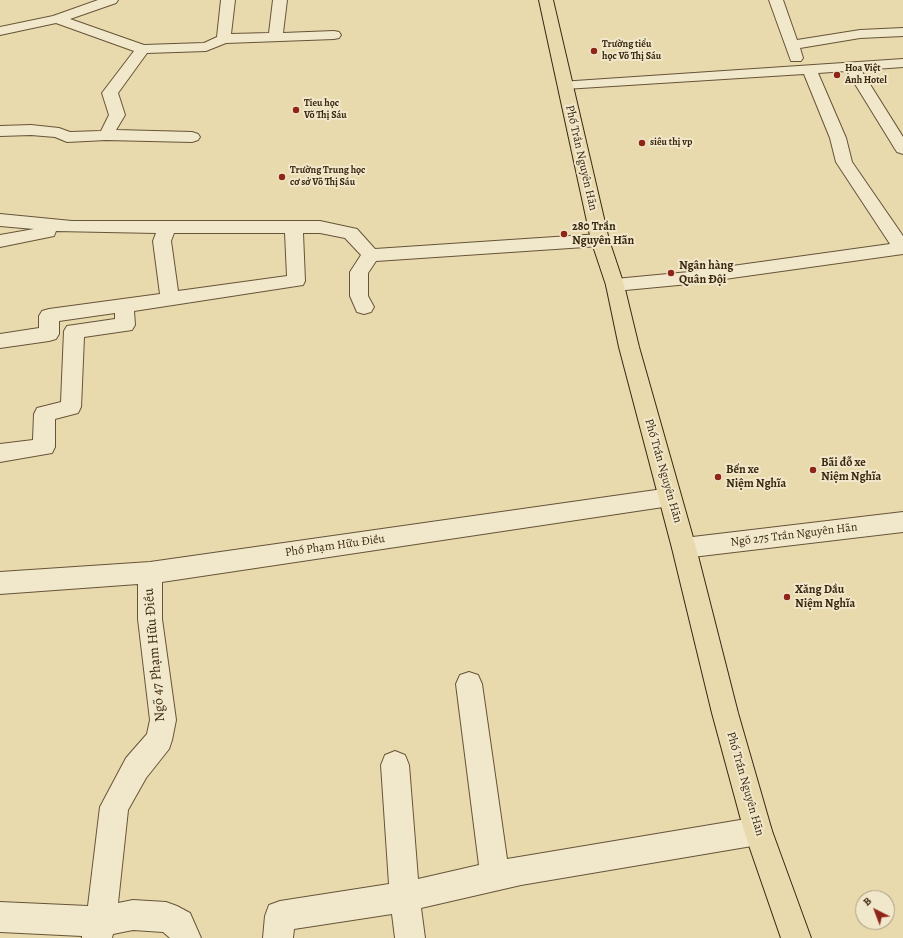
<!DOCTYPE html>
<html>
<head>
<meta charset="utf-8">
<style>
	body { margin:0 }
	#map { position:relative; width:903px; height:938px; overflow:hidden; background:#e9daae; font-family:Alegreya,serif }
	canvas { display:block }
	.north { position:absolute; left:855px; top:890px; width:40px; height:40px; box-sizing:border-box; background:#f1e7ca; border:1px solid #a89b80; border-radius:50%; rotate:318deg; font-size:11px; font-weight:700; line-height:16px; text-align:center; color:#3a2811 }
	.north::after { content:''; display:block; margin:auto; width:14px; height:18px; background:#8f2418; clip-path:polygon(50% 0,100% 100%,50% 72%,0 100%) }
</style>
</head>
<body>
<div id="map">
<canvas width="903" height="938"></canvas>
<div class="north">B</div>
</div>
<script>
const c = document.querySelector('canvas').getContext('2d');
c.lineJoin = 'round';
const toPath = rows => new Path2D(rows.map(r => 'M' + r).join(''));
function strokePath(path, color, width, dash) { c.strokeStyle = color; c.lineWidth = width; c.lineCap = dash ? 'butt' : 'round'; c.setLineDash(dash || []); c.stroke(path); }
function fillPath(path, color) { c.fillStyle = color; c.fill(path, 'evenodd'); }
function write(font, color, halo, rows, align = 'center') {
  c.font = font + ' Alegreya,serif'; c.lineWidth = 4; c.setLineDash([]); c.textBaseline = 'middle'; c.strokeStyle = halo; c.fillStyle = color; for (const [text, x, y, turn = 0] of rows) {
    c.save(); c.translate(x, y); c.rotate((+turn || 0) * Math.PI / 180); c.textAlign = isNaN(turn) ? turn : align; if (halo) c.strokeText(text, 0, 0); c.fillText(text, 0, 0); c.restore();
  }
}
const minor = toPath([
	[98,0,118,0,116,3,70,19,144,45,204,43,217,37,221,0,235,0,231,34,269,33,273,0,287,0,283,33,334,31,339,32,341,35,339,38,334,39,226,43,206,51,147,53,118,93,125,115,116,130,192,132,198,134,200,137,198,140,192,142,106,140,67,142,55,137,31,135,0,136,0,126,31,125,59,128,70,132,101,131,109,115,102,93,134,51,56,23,0,35,0,27,53,16,98,0],
	[769,0,783,0,797,40,860,30,903,28,903,36,860,38,800,48,803,58,801,61,791,61,769,0],
	[903,59,903,67,861,70,903,137,903,154,897,152,895,149,847,71,818,73,846,138,852,162,903,236,903,254,689,284,615,291,608,290,606,285,608,280,615,279,689,272,890,244,836,162,830,138,804,74,565,89,560,88,558,85,560,82,903,59],
	[0,214,72,221,320,221,357,229,375,249,600,234,606,236,609,240,606,244,600,246,376,261,368,273,368,296,374,307,371,312,364,314,357,312,350,296,350,272,361,255,345,238,320,233,303,233,305,281,303,285,134,311,135,325,132,330,84,337,81,407,78,413,55,419,55,447,52,453,0,462,0,444,33,440,34,414,37,408,61,402,64,331,67,326,115,319,115,313,59,321,59,334,56,339,49,341,0,348,0,334,39,328,39,316,42,311,49,309,160,294,153,241,156,233,56,231,54,236,0,247,0,235,34,229,0,226,0,214],
	[174,233,285,233,287,276,178,291,171,241,174,233],
	[670,488,678,490,681,497,678,504,670,506,162,582,162,619,176,720,172,740,169,749,146,778,128,810,118,903,133,900,166,902,177,906,190,913,201,938,170,938,163,932,133,930,113,934,112,938,82,938,82,936,0,932,0,902,88,906,100,807,126,758,147,734,150,720,138,619,138,584,0,594,0,572,150,562,670,488],
	[903,512,903,532,684,558,676,555,672,548,676,541,684,538,903,512],
	[469,672,478,675,482,684,507,859,758,817,768,821,772,831,768,841,758,845,521,885,421,908,425,938,395,938,392,914,294,929,293,938,263,938,265,916,269,905,280,901,389,884,381,765,385,755,395,751,405,755,409,765,418,879,479,865,456,684,460,675,469,672]
]);
const major = toPath([
	[539,0,553,0,609,240,624,285,639,347,696,548,738,713,772,831,811,938,781,938,744,831,712,713,672,548,619,347,606,285,591,240,539,0]
]);
strokePath(minor, '#665438', 2);
strokePath(major, '#3a2811', 2);
fillPath(minor, '#f1e7ca');
fillPath(major, '#e9daae');
for (const [x, y, r, color] of [
	[594,51,4,"#8f2418"],
	[837,75,4,"#8f2418"],
	[296,110,4,"#8f2418"],
	[642,143,4,"#8f2418"],
	[282,177,4,"#8f2418"],
	[564,234,4,"#8f2418"],
	[671,273,4,"#8f2418"],
	[813,470,4,"#8f2418"],
	[718,477,4,"#8f2418"],
	[787,597,4,"#8f2418"]
]) { const dot = new Path2D(); dot.arc(x, y, r, 0, 2 * Math.PI); c.fillStyle = color; c.fill(dot); strokePath(dot, '#f1e7ca', 1.5); }
write('bold 10px', '#3a2811', '#f1e7ca', [
	["Trường tiểu",602,45],
	["học Võ Thị Sáu",602,57],
	["Hoa Việt",845,69],
	["Anh Hotel",845,81],
	["Tieu học",304,104],
	["Võ Thị Sáu",304,116],
	["siêu thị vp",650,143],
	["Trường Trung học",290,171],
	["cơ sở Võ Thị Sáu",290,183]
], 'left');
write('12px', '#3a2811', '#f1e7ca', [
	["Phố Trần Nguyên Hãn",581,158,77],
	["Phố Trần Nguyên Hãn",663,471,74],
	["Ngõ 275 Trần Nguyên Hãn",794,535,-7],
	["Phố Phạm Hữu Điều",335,546,-8],
	["Phố Trần Nguyên Hãn",745,784,74]
]);
write('bold 12px', '#3a2811', '#f1e7ca', [
	["280 Trần",572,227],
	["Nguyên Hãn",572,241],
	["Ngân hàng",679,266],
	["Quân Đội",679,280],
	["Bãi đỗ xe",821,463],
	["Niệm Nghĩa",821,477],
	["Bến xe",726,470],
	["Niệm Nghĩa",726,484],
	["Xăng Dầu",795,590],
	["Niệm Nghĩa",795,604]
], 'left');
write('14px', '#3a2811', '#f1e7ca', [
	["Ngõ 47 Phạm Hữu Điều",155,655,-95]
]);
</script>
</body>
</html>
